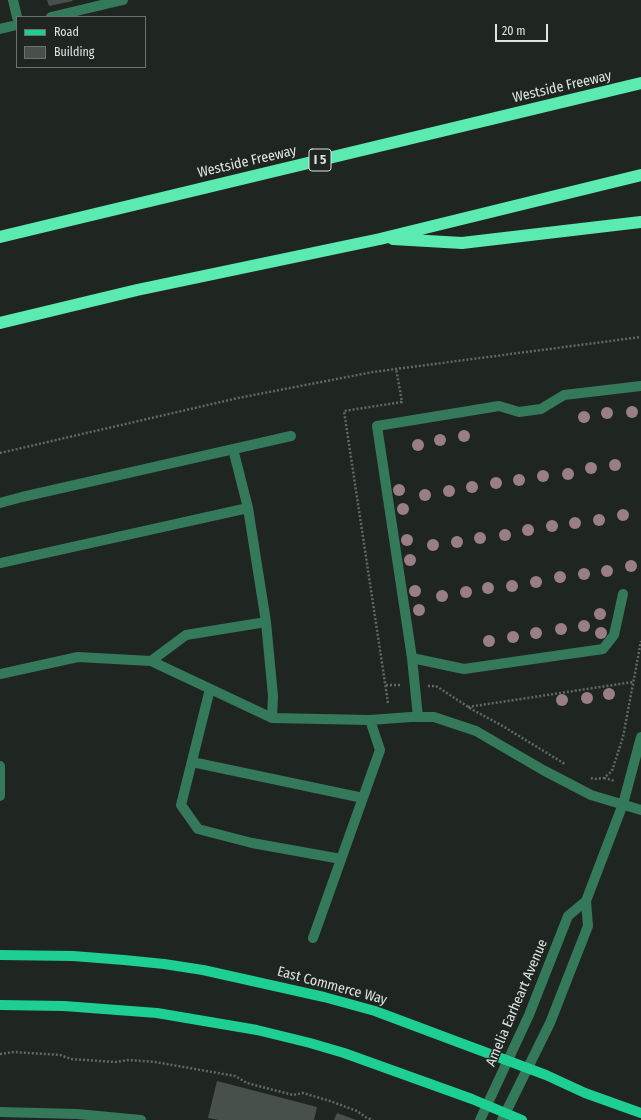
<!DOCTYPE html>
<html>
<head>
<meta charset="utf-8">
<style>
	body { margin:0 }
	#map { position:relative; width:641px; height:1120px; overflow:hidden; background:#1f2622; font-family:"Fira Sans Condensed",sans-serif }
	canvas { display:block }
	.legend { position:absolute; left:16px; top:16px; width:130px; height:52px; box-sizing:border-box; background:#1f2622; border:1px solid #6c726e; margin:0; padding:5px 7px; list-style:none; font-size:12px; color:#dfe3e1 }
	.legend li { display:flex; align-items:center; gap:8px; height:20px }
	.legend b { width:20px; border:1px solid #6c726e }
	.scale { position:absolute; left:495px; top:24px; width:53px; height:18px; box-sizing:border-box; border:2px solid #dfe3e1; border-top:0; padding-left:5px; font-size:12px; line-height:14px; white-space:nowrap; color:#dfe3e1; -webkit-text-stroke:3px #1f2622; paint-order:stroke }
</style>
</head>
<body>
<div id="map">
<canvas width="641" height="1120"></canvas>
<ul class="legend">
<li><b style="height:5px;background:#1dcf92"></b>Road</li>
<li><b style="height:11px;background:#48504c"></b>Building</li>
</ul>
<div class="scale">20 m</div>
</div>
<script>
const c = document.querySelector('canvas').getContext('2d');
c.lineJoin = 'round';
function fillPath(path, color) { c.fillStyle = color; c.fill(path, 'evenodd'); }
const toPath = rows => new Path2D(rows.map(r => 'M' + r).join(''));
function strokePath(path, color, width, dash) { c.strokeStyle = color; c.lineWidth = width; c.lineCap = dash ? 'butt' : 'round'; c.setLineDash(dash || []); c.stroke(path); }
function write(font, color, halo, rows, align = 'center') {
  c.font = font + ' "Fira Sans Condensed",sans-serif'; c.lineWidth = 3; c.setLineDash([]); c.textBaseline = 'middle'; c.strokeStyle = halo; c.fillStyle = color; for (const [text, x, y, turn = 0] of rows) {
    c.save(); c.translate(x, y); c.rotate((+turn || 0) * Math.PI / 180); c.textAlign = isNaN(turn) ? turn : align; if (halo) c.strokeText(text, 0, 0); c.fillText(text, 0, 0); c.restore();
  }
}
fillPath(toPath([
	[47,0,72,0,73,1,49,6],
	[217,1081,317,1107,314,1120,218,1120,208,1118],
	[337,1113,356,1120,334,1120]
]), '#48504c');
strokePath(toPath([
	[0,453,238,398,373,372,641,337],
	[386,685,401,685],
	[428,686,436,686,473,710,501,725,565,764],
	[388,703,344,411,402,402,396,368],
	[468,707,633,682],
	[591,778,594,779,604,778,612,771,623,737,641,641],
	[604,778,615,781],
	[0,1054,14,1052,60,1055,71,1059,115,1062,129,1060,155,1062,235,1076,247,1083,293,1095,303,1093,330,1101,357,1111,367,1118,373,1120]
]), '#626865', 2.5, [2, 2]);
strokePath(toPath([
	[13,0,17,17],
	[51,17,123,0],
	[0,29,17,25],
	[233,449,248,508],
	[0,503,22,497,291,436],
	[0,563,248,508,266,622,186,635,151,661,78,657,0,674],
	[623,594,614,635,603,649,464,669,412,658,377,426,499,406,519,412,541,409,564,395,641,386],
	[412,658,418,717],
	[151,661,272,718,273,696,266,622],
	[210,689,181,805,198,829,252,843,341,859],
	[272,718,370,720,411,717,434,717,476,731,543,770,591,795,641,810],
	[192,762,363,798],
	[0,766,0,796],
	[313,938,380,750,370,720],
	[0,1112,77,1114,141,1120],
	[480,1120,529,1015,568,916,586,901],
	[502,1120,550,1023,588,926,586,901,623,804,641,737]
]), '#35795b', 10);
strokePath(toPath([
	[0,955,73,956,124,960,164,964,203,970,324,997,375,1011,546,1075,585,1093,641,1113],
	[0,1005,64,1006,157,1013,257,1030,310,1043,344,1053,472,1099,522,1120]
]), '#1dcf92', 10);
strokePath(toPath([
	[0,237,641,83],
	[393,239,462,243,641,222],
	[0,323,137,290,380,239,641,175]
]), '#5beaaf', 12);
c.fillStyle = '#997f83';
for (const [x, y] of [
	[632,412],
	[607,413],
	[584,417],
	[464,436],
	[440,440],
	[418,445],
	[615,465],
	[591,468],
	[568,474],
	[543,476],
	[519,480],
	[496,483],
	[472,487],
	[399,490],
	[449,491],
	[425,495],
	[403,509],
	[623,515],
	[599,520],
	[575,523],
	[552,526],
	[528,530],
	[505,535],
	[480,538],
	[407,540],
	[457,542],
	[433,545],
	[410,560],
	[631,566],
	[607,571],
	[584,574],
	[560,577],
	[536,582],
	[512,586],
	[488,588],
	[415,591],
	[466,592],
	[442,596],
	[419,610],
	[600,614],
	[584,626],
	[561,629],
	[536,633],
	[601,633],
	[513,637],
	[489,641],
	[609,694],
	[587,698],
	[562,700]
]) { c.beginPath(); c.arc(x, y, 6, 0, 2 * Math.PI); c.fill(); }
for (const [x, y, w] of [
	[320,160,22]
]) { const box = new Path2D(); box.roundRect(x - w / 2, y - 11, w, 22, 3); c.fillStyle = '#1f2622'; c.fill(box); strokePath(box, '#dfe3e1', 1); }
write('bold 13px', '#dfe3e1', null, [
	["I 5",320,160]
]);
write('14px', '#dfe3e1', '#1f2622', [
	["Westside Freeway",562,87,-13],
	["Westside Freeway",247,162,-13],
	["East Commerce Way",332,986,15],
	["Amelia Earheart Avenue",517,1003,-67]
]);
</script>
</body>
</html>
